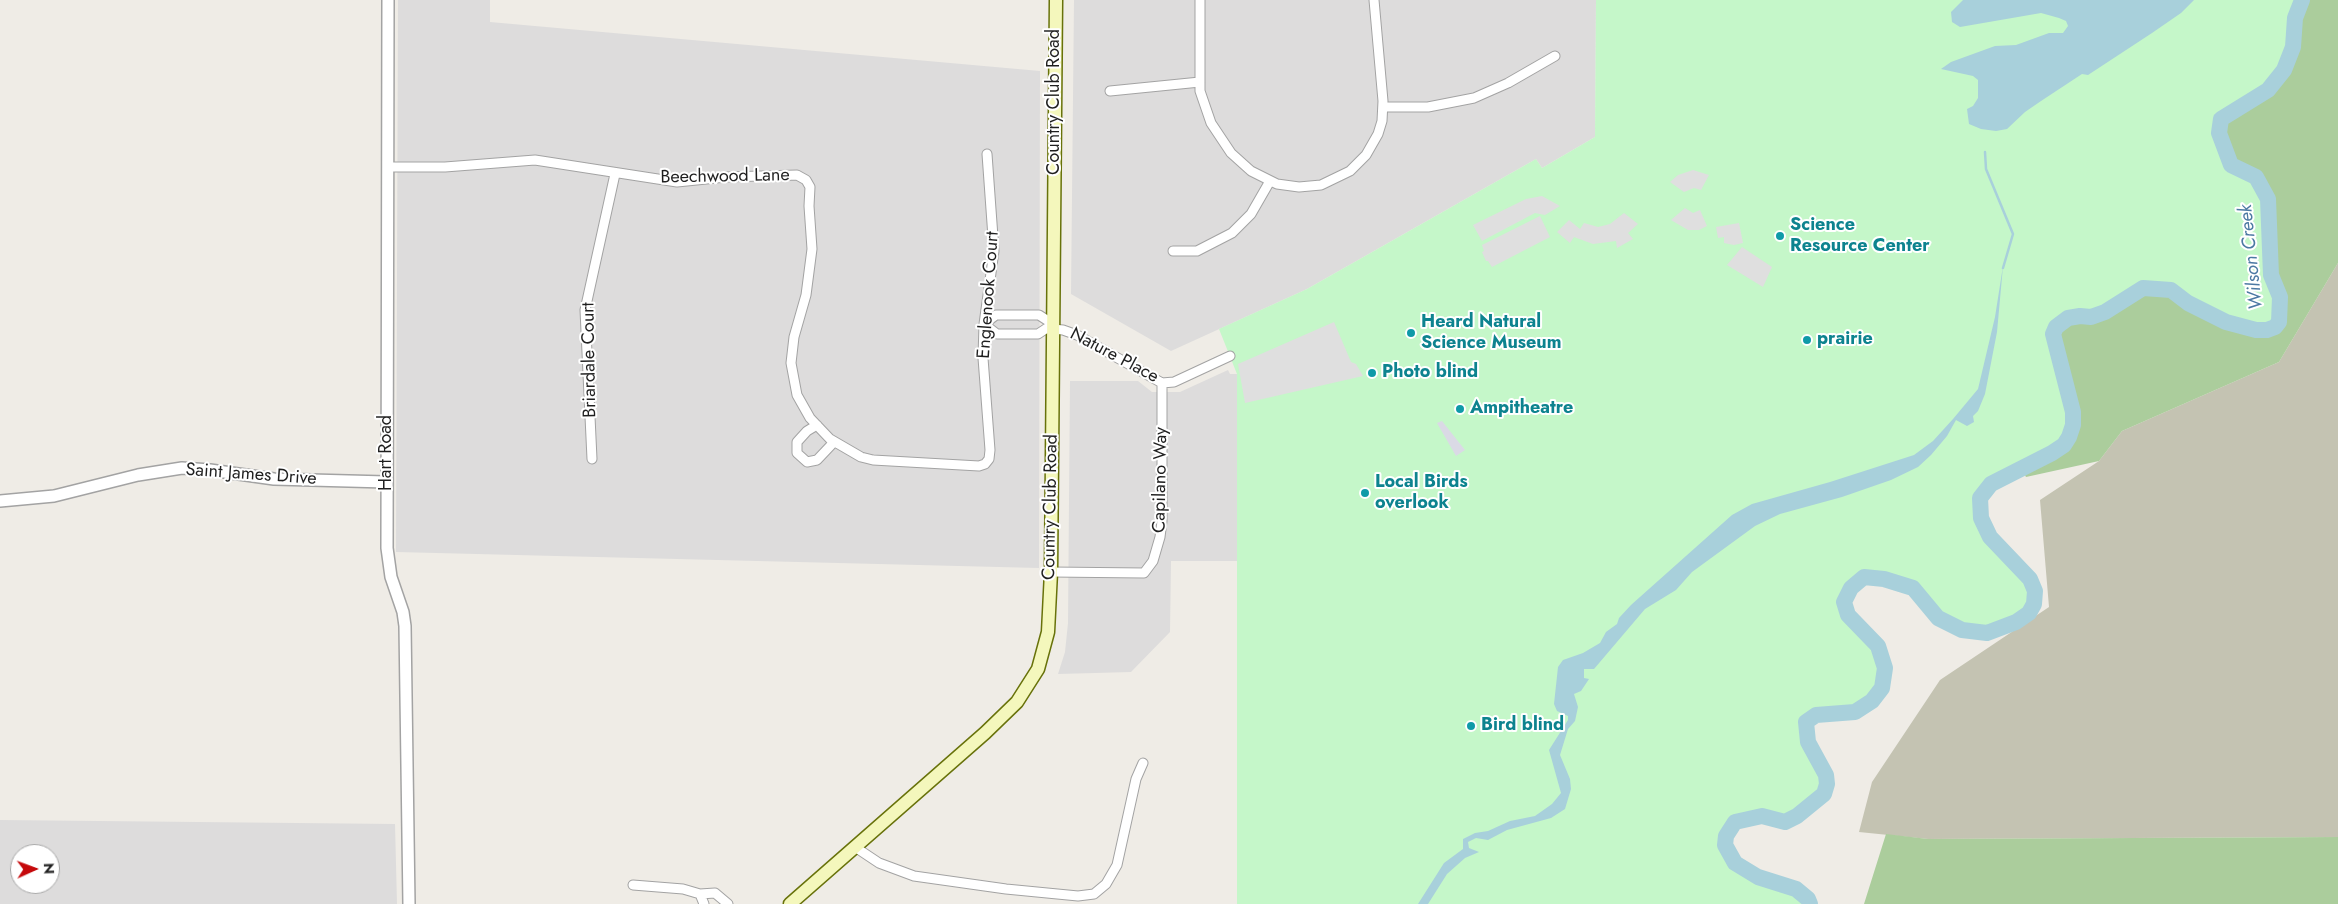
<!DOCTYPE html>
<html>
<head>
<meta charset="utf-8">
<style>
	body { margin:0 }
	#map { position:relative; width:2338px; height:904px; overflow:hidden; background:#efece6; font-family:Jost,sans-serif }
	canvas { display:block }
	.north { position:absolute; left:10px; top:844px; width:50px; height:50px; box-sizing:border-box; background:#fff; border:1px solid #a5a5a5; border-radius:50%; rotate:88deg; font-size:14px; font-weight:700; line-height:20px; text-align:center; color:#1f1f1f }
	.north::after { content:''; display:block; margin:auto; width:18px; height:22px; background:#c5090b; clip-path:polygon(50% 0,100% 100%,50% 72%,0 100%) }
</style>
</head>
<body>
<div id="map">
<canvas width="2338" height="904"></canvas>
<div class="north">N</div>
</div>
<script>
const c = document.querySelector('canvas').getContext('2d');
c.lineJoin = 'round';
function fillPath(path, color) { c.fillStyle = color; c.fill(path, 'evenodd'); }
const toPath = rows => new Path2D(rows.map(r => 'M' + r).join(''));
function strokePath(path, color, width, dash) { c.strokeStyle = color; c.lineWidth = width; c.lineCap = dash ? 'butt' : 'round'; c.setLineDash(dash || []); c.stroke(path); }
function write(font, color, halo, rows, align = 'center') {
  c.font = font + ' Jost,sans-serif'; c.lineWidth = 4; c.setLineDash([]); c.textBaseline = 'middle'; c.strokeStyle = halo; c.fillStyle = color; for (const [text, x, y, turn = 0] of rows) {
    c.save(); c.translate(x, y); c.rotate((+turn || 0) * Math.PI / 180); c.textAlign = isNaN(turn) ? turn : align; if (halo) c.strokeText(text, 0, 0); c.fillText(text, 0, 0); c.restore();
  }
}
fillPath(toPath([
	[398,0,490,0,490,22,1040,71,1039,568,396,552],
	[1074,0,1596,0,1595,137,1542,168,1536,159,1307,289,1171,351,1071,294],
	[1228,370,1230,374,1237,374,1238,561,1171,561,1170,632,1131,672,1058,674,1065,652,1068,623,1070,381,1138,381,1152,392,1180,392],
	[0,820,395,824,397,904,0,904],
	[20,854,50,854,50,884,20,884]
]), '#dddcdc');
fillPath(toPath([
	[2338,263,2338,837,1928,839,1859,832,1872,782,1940,680,2049,607,2040,500,2099,461,2122,431,2279,362]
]), '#c4c3b2');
fillPath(toPath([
	[2223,0,2338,0,2338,263,2279,362,2122,431,2099,461,2026,477,2003,435,1973,150],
	[1886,834,1928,839,2338,837,2338,904,1864,904]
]), '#abcd9c');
fillPath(toPath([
	[1596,0,2300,0,2294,17,2291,46,2283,69,2267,89,2221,118,2218,133,2230,166,2256,178,2267,200,2270,275,2279,298,2278,321,2274,326,2267,329,2256,329,2226,321,2188,301,2172,289,2143,287,2105,311,2091,316,2081,315,2068,317,2055,326,2052,334,2071,412,2072,424,2069,436,2063,444,2053,451,1991,482,1978,497,1980,519,1989,538,2029,580,2034,592,2033,603,2028,613,2016,621,1987,632,1962,629,1939,617,1914,587,1884,578,1864,576,1851,587,1844,601,1847,616,1877,647,1884,668,1881,687,1872,701,1855,711,1816,714,1805,721,1808,742,1825,775,1827,784,1823,794,1797,816,1785,821,1762,815,1735,822,1726,836,1724,846,1734,864,1757,877,1795,890,1807,900,1809,904,1237,904,1237,374,1219,329,1307,289,1536,159,1542,168,1595,137]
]), '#c5f7c9');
fillPath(toPath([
	[1693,170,1709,175,1701,190,1694,188,1684,192,1670,182,1678,175],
	[1542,196,1560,206,1545,215,1535,213,1482,241,1473,225,1526,199],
	[1685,208,1693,213,1700,210,1707,226,1699,230,1688,230,1671,220],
	[1624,213,1638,224,1628,233,1633,239,1617,248,1616,241,1593,244,1574,237,1570,243,1557,232,1569,220,1580,229,1584,223,1598,227,1610,224],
	[1540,216,1550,237,1492,267,1488,261,1486,261,1482,252,1484,251,1482,245],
	[1739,223,1743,243,1734,245,1724,243,1724,237,1718,238,1716,227],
	[1742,247,1772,267,1763,287,1727,265],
	[1334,322,1351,362,1356,364,1363,376,1245,403,1238,364]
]), '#dfdfdf');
fillPath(toPath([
	[1442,421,1465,450,1456,456,1437,423]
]), '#dadae5');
fillPath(toPath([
	[1963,0,2194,0,2181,13,2152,33,2088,75,2082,74,2041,101,2025,112,2007,129,1996,131,1981,129,1969,124,1967,109,1973,106,1978,98,1978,80,1973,76,1941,69,1951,62,1995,46,2016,45,2049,33,2063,33,2068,26,2066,21,2059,18,2041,13,1960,27,1952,22,1951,12],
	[2003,266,1997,332,1985,394,1978,411,1973,416,1974,422,1967,426,1956,420,1947,436,1931,455,1918,467,1891,480,1842,497,1780,514,1755,526,1692,572,1676,590,1645,609,1594,669,1584,669,1584,678,1589,679,1581,691,1574,694,1578,707,1575,721,1568,729,1560,755,1570,779,1571,789,1565,809,1551,818,1507,830,1488,840,1476,838,1468,842,1469,848,1479,852,1465,858,1447,874,1428,904,1418,904,1444,863,1463,849,1463,839,1475,833,1488,831,1510,821,1535,816,1552,804,1561,793,1549,750,1568,720,1568,716,1557,711,1554,704,1558,667,1563,660,1583,653,1600,643,1606,632,1617,624,1619,618,1631,605,1732,515,1752,504,1830,482,1914,455,1933,441,1953,419,1978,389,1995,317]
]), '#a8d0db');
strokePath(toPath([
	[2297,0,2300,5],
	[1985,152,1986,169,2013,234,2003,268]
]), '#a8d0db', 2.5);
strokePath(toPath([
	[1810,904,1808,899,1796,889,1758,877,1735,863,1725,845,1726,836,1735,822,1762,816,1785,822,1797,816,1824,794,1827,784,1826,775,1808,742,1806,722,1816,715,1855,712,1872,701,1882,688,1885,668,1878,646,1848,615,1844,602,1851,588,1864,577,1884,579,1913,588,1938,618,1962,630,1987,633,2016,622,2029,613,2034,604,2035,591,2030,579,1990,537,1981,518,1980,498,1991,484,2052,453,2064,445,2069,437,2073,425,2073,412,2053,334,2056,327,2068,318,2080,316,2091,317,2105,312,2143,288,2171,290,2188,303,2226,322,2256,330,2267,330,2275,327,2279,322,2280,297,2271,275,2268,199,2256,177,2231,165,2219,133,2221,119,2268,90,2284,70,2293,47,2295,18,2302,0]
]), '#a8d0db', 16);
const minor = toPath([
	[1200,0,1200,91,1211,123,1231,153,1251,171,1277,184,1299,187,1321,185,1350,171,1366,155,1378,134,1382,121,1383,101,1374,0],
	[1110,91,1200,82],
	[1383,107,1428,107,1474,98,1508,83,1555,56],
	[388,167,445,167,535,160,677,182,726,177,797,175,806,180,810,187,809,206,812,249,806,295,794,337,791,363,797,395,810,418,830,439,861,457,873,460,979,466,985,464,989,459,990,450,983,358,984,324,994,251,987,154],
	[1173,251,1197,251,1232,233,1251,214,1270,181],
	[996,315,1039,315,1053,324,1038,334,997,334,984,324,996,315],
	[1053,329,1063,330,1077,335,1162,383,1174,382,1230,356],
	[817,425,807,431,797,442,797,453,807,462,817,460,834,442],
	[592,459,585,310,615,174],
	[1051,572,1144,573,1153,561,1160,537,1162,521,1162,383],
	[855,847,879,863,914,876,1006,889,1078,896,1094,894,1106,884,1117,865,1136,779,1143,763],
	[633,885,683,889,700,894,715,893,728,904],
	[700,894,704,904]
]);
const tertiary = toPath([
	[388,0,387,548,391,577,403,612,405,626,409,904],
	[0,501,54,496,138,475,182,468,210,470,274,479,386,482]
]);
const secondary = toPath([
	[790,904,985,733,1017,702,1038,669,1048,632,1051,572,1056,0]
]);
strokePath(minor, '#a3a3a3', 11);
strokePath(tertiary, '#a3a3a3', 14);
strokePath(secondary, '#68720a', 15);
strokePath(minor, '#fff', 9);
strokePath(tertiary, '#fff', 11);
strokePath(secondary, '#f4f7bc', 12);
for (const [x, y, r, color] of [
	[1780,236,5,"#0f9aa8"],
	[1411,333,5,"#0f9aa8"],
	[1807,340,5,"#0f9aa8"],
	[1372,373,5,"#0f9aa8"],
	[1460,409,5,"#0f9aa8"],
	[1365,493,5,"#0f9aa8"],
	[1471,726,5,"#0f9aa8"]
]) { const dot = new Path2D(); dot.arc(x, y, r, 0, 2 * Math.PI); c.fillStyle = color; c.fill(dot); strokePath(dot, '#fff', 2); }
write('18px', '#1f1f1f', '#fff', [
	["Country Club Road",1055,102,-90],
	["Beechwood Lane",725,177,-1],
	["Englenook Court",989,295,-86],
	["Nature Place",1114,356,28],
	["Briardale Court",590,360,-91],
	["Hart Road",387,453,-90],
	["Saint James Drive",251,475,4],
	["Capilano Way",1161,480,-89],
	["Country Club Road",1051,507,-89]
]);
write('bold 18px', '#0d838f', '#fff', [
	["Science",1790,226],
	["Resource Center",1790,247],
	["Heard Natural",1421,323],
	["Science Museum",1421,344],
	["prairie",1817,340],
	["Photo blind",1382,373],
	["Ampitheatre",1470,409],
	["Local Birds",1375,483],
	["overlook",1375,504],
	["Bird blind",1481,726]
], 'left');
write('italic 19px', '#4c79a3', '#fff', [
	["Wilson Creek",2252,257,-96]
]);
</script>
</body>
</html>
